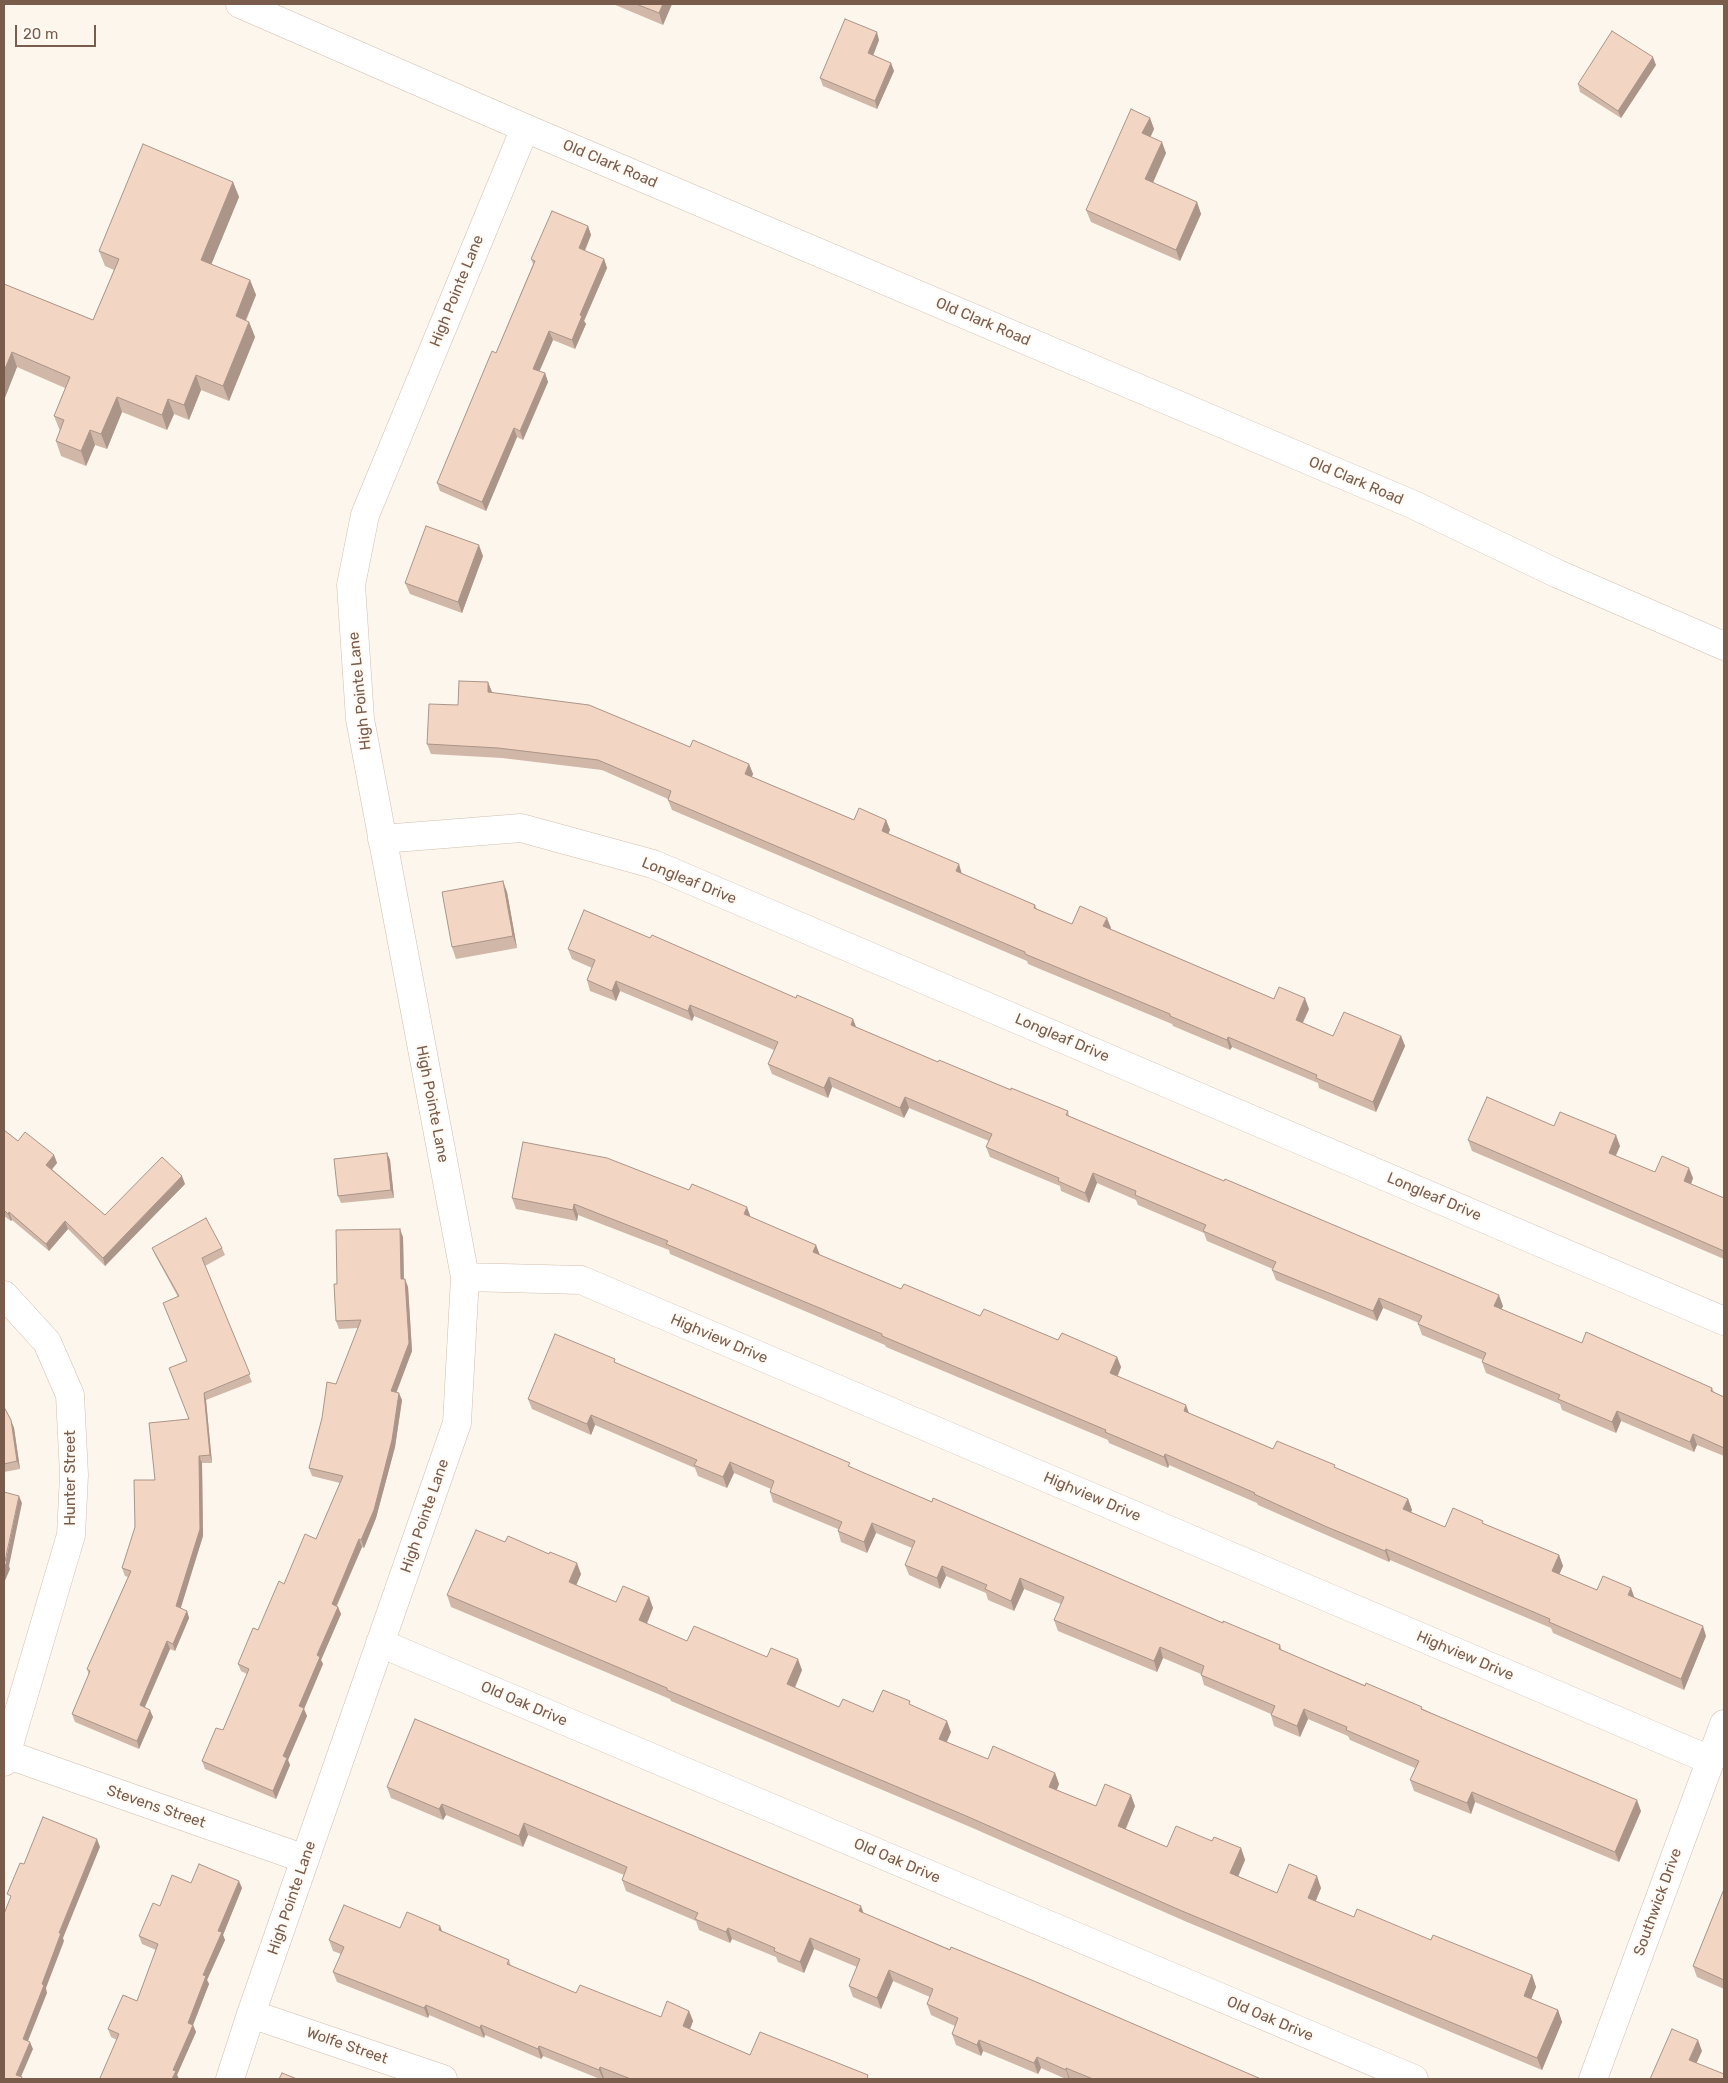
<!DOCTYPE html>
<html>
<head>
<meta charset="utf-8">
<style>
	body { margin:0 }
	#map { position:relative; width:1728px; height:2083px; overflow:hidden; background:#fdf6ec; font-family:Rubik,sans-serif }
	canvas { display:block }
	.frame { position:absolute; inset:0; border:5px solid #7a5c4d; pointer-events:none }
	.scale { position:absolute; left:15px; top:25px; width:81px; height:22px; box-sizing:border-box; border:2px solid #7a5c4d; border-top:0; padding-left:6px; font-size:15px; line-height:18px; white-space:nowrap; color:#7a5c4d; -webkit-text-stroke:4px #fffaf3; paint-order:stroke }
</style>
</head>
<body>
<div id="map">
<canvas width="1728" height="2083"></canvas>
<div class="frame"></div>
<div class="scale">20 m</div>
</div>
<script>
const c = document.querySelector('canvas').getContext('2d');
c.lineJoin = 'round';
const toPath = rows => new Path2D(rows.map(r => 'M' + r).join(''));
function strokePath(path, color, width, dash) { c.strokeStyle = color; c.lineWidth = width; c.lineCap = dash ? 'butt' : 'round'; c.setLineDash(dash || []); c.stroke(path); }
function fillPath(path, color) { c.fillStyle = color; c.fill(path, 'evenodd'); }
function write(font, color, halo, rows, align = 'center') {
  c.font = font + ' Rubik,sans-serif'; c.lineWidth = 4; c.setLineDash([]); c.textBaseline = 'middle'; c.strokeStyle = halo; c.fillStyle = color; for (const [text, x, y, turn = 0] of rows) {
    c.save(); c.translate(x, y); c.rotate((+turn || 0) * Math.PI / 180); c.textAlign = isNaN(turn) ? turn : align; if (halo) c.strokeText(text, 0, 0); c.fillText(text, 0, 0); c.restore();
  }
}
const minor = toPath([
	[240,4,525,128,1414,505,1558,574,1724,646],
	[382,839,521,828,653,864,1724,1321],
	[465,1277,581,1280,1710,1760],
	[4,1295,47,1342,70,1395,74,1475,71,1535,4,1762],
	[380,1643,1414,2079],
	[6,1754,305,1859],
	[251,2014,443,2079],
	[230,2079,251,2014,457,1423,465,1277,360,719,351,585,365,515,525,128],
	[1593,2079,1724,1724]
]);
strokePath(minor, '#d1beb0', 29);
strokePath(minor, '#fff', 28);
fillPath(toPath([
	[613,4,672,4,663,25],
	[879,40,873,55,891,63,894,71,877,109,823,86,820,78],
	[1656,65,1621,118,1580,92,1578,84],
	[1150,118,1154,129,1150,137,1166,153,1153,183,1197,202,1201,214,1180,261,1091,222,1086,210],
	[233,182,239,197,211,264,250,280,256,295,246,321,249,322,255,337,229,401,201,390,189,420,174,414,167,430,122,412,107,449,95,445,86,466,61,456,56,441,60,431,54,416,65,388,17,367,4,400,4,284,93,320,114,270,105,266,99,251],
	[588,226,591,235,585,251,604,259,607,268,584,321,586,324,575,349,553,340,539,371,545,373,548,382,523,440,517,437,486,511,440,491,437,483,496,353,533,264,531,259],
	[483,556,462,613,410,594,405,583],
	[492,693,749,764,753,774,752,777,854,820,886,820,890,830,888,833,962,874,1035,905,1037,909,1072,924,1111,928,1110,929,1274,999,1309,1009,1303,1023,1333,1036,1401,1036,1405,1046,1376,1112,1319,1088,1318,1083,1232,1047,1230,1050,1173,1026,1172,1024,1028,964,1027,961,672,810,668,800,668,799,602,770,502,758,431,754,427,744,458,705],
	[507,892,517,948,456,959,452,947],
	[568,949,856,1027,938,1062,1068,1111,1069,1116,1503,1306,1501,1309,1582,1343,1712,1388,1714,1392,1724,1397,1724,1456,1697,1445,1694,1452,1621,1421,1616,1433,1562,1410,1560,1404,1486,1373,1482,1362,1483,1360,1422,1335,1418,1324,1419,1323,1383,1308,1377,1321,1276,1280,1272,1270,1273,1269,1207,1241,1204,1233,1138,1205,1136,1200,1097,1183,1089,1203,1061,1191,1060,1186,990,1157,986,1147,989,1141,909,1108,904,1118,832,1087,828,1098,772,1074,768,1064,774,1050,694,1016,692,1021,620,991,616,1001,590,991,587,980,592,968,572,959],
	[1554,1126,1620,1146,1616,1156,1655,1172,1693,1178,1691,1184,1724,1198,1724,1259,1472,1151,1468,1140],
	[4,1130,18,1141,54,1155,57,1163,52,1169,105,1215,185,1184,105,1266,68,1229,49,1251,12,1220,11,1221,4,1216],
	[387,1153,390,1160,394,1198,341,1203,338,1196],
	[512,1198,750,1217,816,1245,820,1255,901,1289,980,1316,1058,1340,1117,1357,1121,1367,1118,1376,1189,1413,1273,1449,1336,1468,1408,1499,1412,1510,1411,1512,1445,1527,1484,1524,1559,1555,1563,1566,1559,1574,1597,1590,1634,1597,1706,1636,1684,1690,1553,1633,1551,1628,1390,1560,1389,1562,1331,1537,1258,1505,1257,1503,1169,1465,1168,1468,1109,1443,1108,1440,886,1347,885,1345,670,1254,669,1250,578,1215,577,1221,516,1209],
	[403,1237,404,1279,408,1287,412,1351,396,1392,402,1400,395,1447,376,1518,364,1548,362,1547,337,1606,338,1607,341,1614,321,1660,323,1664,304,1709,307,1716,288,1760,290,1765,276,1799,205,1769,202,1761,223,1730,247,1674,241,1671,238,1664,258,1630,284,1584,316,1539,340,1483,312,1476,309,1468,336,1384,358,1328,339,1329,336,1321,337,1284],
	[152,1248,222,1248,225,1255,205,1266,252,1382,206,1400,212,1463,202,1463,203,1536,180,1608,187,1611,189,1618,175,1651,170,1649,145,1707,153,1717,139,1749,75,1722,72,1714,89,1675,87,1669,128,1577,125,1576,122,1568,155,1480,188,1419,187,1361,163,1303,178,1297,155,1255],
	[616,1363,851,1468,1223,1623,1280,1645,1282,1651,1423,1709,1641,1811,1619,1862,1475,1802,1471,1814,1414,1791,1410,1780,1415,1768,1350,1740,1348,1736,1308,1719,1300,1737,1274,1726,1271,1715,1271,1714,1204,1685,1201,1674,1163,1658,1157,1672,1058,1631,1054,1620,1061,1604,1024,1589,1014,1611,988,1600,986,1593,946,1576,940,1589,909,1575,905,1565,912,1548,876,1533,867,1553,841,1542,838,1531,838,1529,773,1502,770,1492,771,1489,734,1473,727,1488,698,1476,695,1468,595,1425,591,1435,532,1409,528,1399],
	[4,1407,14,1428,20,1469,4,1472],
	[505,1542,549,1554,581,1574,576,1585,616,1602,649,1597,653,1608,647,1624,687,1641,767,1657,802,1670,795,1688,839,1707,873,1712,912,1706,951,1732,947,1742,988,1759,1055,1773,1059,1784,1057,1790,1096,1806,1135,1806,1126,1829,1167,1847,1212,1841,1241,1848,1245,1860,1238,1876,1277,1893,1321,1888,1316,1901,1354,1917,1431,1940,1532,1975,1536,1987,1531,1999,1558,2010,1562,2022,1542,2070,1187,1922,968,1826,671,1701,670,1699,451,1607,447,1595],
	[387,1787,863,1913,1261,2079,1066,2079,1041,2068,1038,2074,983,2051,981,2056,956,2045,952,2034,955,2026,931,2015,927,2004,930,1997,893,1981,881,2009,853,1997,849,1986,857,1967,814,1949,804,1973,778,1962,776,1957,732,1939,730,1943,699,1930,696,1921,626,1891,622,1880,624,1875,528,1835,523,1847,446,1815,443,1820,391,1798],
	[191,1883,242,1888,223,1935,225,1940,207,1980,209,1984,193,2025,196,2032,177,2075,179,2079,101,2079,100,2078,117,2040,111,2037,108,2029,137,2001,156,1950,142,1944,139,1936],
	[1724,1889,1724,1989,1697,1977,1693,1966],
	[443,1932,509,1960,511,1966,576,1993,661,2017,689,2011,693,2021,690,2029,750,2055,870,2079,608,2079,604,2078,603,2079,600,2079,543,2056,541,2059,485,2035,484,2038,429,2015,428,2018,337,1982,333,1972,341,1954,333,1951,329,1940]
]), '#d1b7a8');
fillPath(toPath([
	[663,4,672,4,663,25,659,13],
	[877,32,879,40,871,61,868,53],
	[1653,57,1656,65,1621,118,1618,111],
	[891,63,894,71,877,109,875,101],
	[1150,118,1154,129,1147,145,1142,133],
	[1162,142,1166,153,1149,191,1145,179],
	[233,182,239,197,207,275,201,260],
	[1197,202,1201,214,1180,261,1176,250],
	[588,226,591,235,582,257,579,248],
	[604,259,607,268,584,321,586,324,575,349,572,340,580,315],
	[250,280,256,295,241,331,236,316],
	[249,322,255,337,229,401,223,386],
	[549,331,553,340,537,377,533,369],
	[12,352,17,367,4,400,4,371],
	[545,373,548,382,523,440,520,431],
	[196,375,201,390,189,420,184,405],
	[117,397,122,412,107,449,101,434],
	[168,399,174,414,167,430,162,415],
	[514,428,517,437,486,511,482,502],
	[90,430,95,445,86,466,81,451],
	[479,545,483,556,462,613,458,602],
	[488,682,492,692,491,703,488,692],
	[749,764,753,774,748,784,745,774],
	[886,820,890,830,885,841,882,831],
	[959,864,962,874,956,871],
	[503,881,507,892,517,948,513,936],
	[1107,918,1111,928,1107,937,1103,926],
	[616,981,620,991,616,1001,612,991],
	[1305,998,1309,1009,1299,1030,1296,1020],
	[690,1005,694,1016,692,1021,688,1011],
	[853,1019,857,1029,851,1025],
	[1401,1036,1405,1046,1376,1112,1373,1102],
	[1228,1037,1232,1047,1230,1050,1227,1040],
	[829,1077,832,1087,828,1098,824,1088],
	[905,1097,909,1108,904,1118,900,1108],
	[1616,1135,1620,1146,1612,1163,1609,1153],
	[387,1153,390,1160,394,1198,391,1190],
	[54,1155,57,1163,49,1173,46,1165],
	[1689,1168,1693,1178,1688,1192,1684,1181],
	[1093,1173,1097,1183,1089,1203,1085,1193],
	[182,1176,185,1184,105,1266,103,1258],
	[574,1204,578,1215,577,1221,573,1210],
	[747,1207,751,1218,744,1214],
	[9,1212,12,1220,11,1221,8,1214],
	[65,1221,68,1229,49,1251,46,1244],
	[400,1229,403,1237,404,1287,401,1279],
	[816,1245,820,1256,813,1252],
	[405,1279,408,1287,412,1351,394,1399,391,1391],
	[1499,1295,1503,1306,1498,1316,1494,1306],
	[1379,1298,1383,1308,1377,1321,1373,1311],
	[1117,1357,1121,1367,1114,1384,1110,1373],
	[204,1393,206,1400,212,1463,210,1455],
	[399,1393,402,1400,395,1447,376,1518,364,1548,361,1540],
	[1186,1405,1190,1416,1184,1411],
	[1617,1411,1621,1421,1616,1433,1612,1422],
	[591,1415,595,1425,591,1435,587,1424],
	[11,1420,14,1428,20,1469,17,1461],
	[1693,1434,1697,1445,1694,1452,1690,1442],
	[1165,1454,1169,1465,1168,1468,1164,1457],
	[199,1456,202,1463,203,1536,179,1614,176,1606],
	[730,1462,734,1473,727,1488,723,1477],
	[19,1496,22,1503,9,1566,10,1569,4,1583,4,1569],
	[1408,1499,1412,1510,1407,1520,1403,1509],
	[872,1523,876,1533,867,1553,864,1542],
	[359,1539,362,1547,334,1611,332,1604],
	[1386,1549,1390,1560,1389,1562,1385,1551],
	[1559,1555,1563,1566,1556,1582,1552,1571],
	[577,1563,581,1574,573,1593,569,1582],
	[942,1566,946,1576,940,1589,937,1578],
	[1020,1578,1024,1589,1014,1611,1011,1601],
	[1631,1588,1635,1599,1628,1595],
	[649,1597,653,1608,643,1632,639,1620],
	[338,1607,341,1614,321,1660,323,1664,304,1709,307,1716,288,1760,290,1765,276,1799,273,1791,299,1706,317,1655],
	[187,1611,189,1618,175,1651,173,1644],
	[1703,1626,1706,1636,1684,1690,1681,1679],
	[167,1641,170,1649,142,1713,140,1705],
	[1160,1647,1163,1658,1157,1672,1154,1661],
	[798,1659,802,1670,791,1696,787,1684],
	[1304,1709,1308,1719,1300,1737,1297,1726],
	[150,1710,153,1717,139,1749,137,1741],
	[947,1721,951,1732,943,1750,939,1739],
	[1055,1773,1059,1784,1053,1798,1049,1787],
	[1472,1792,1475,1802,1471,1814,1467,1803],
	[1131,1795,1135,1806,1122,1837,1118,1826],
	[1637,1800,1641,1811,1619,1862,1615,1852],
	[442,1804,446,1815,443,1820,439,1809],
	[524,1823,528,1835,523,1847,519,1836],
	[97,1839,100,1847,63,1938,64,1941,46,1988,47,1993,26,2046,23,2039,59,1933],
	[1241,1848,1245,1860,1235,1884,1230,1873],
	[1317,1876,1321,1888,1312,1909,1308,1898],
	[239,1881,242,1888,223,1935,225,1940,207,1980,209,1984,193,2025,196,2032,177,2075,179,2079,172,2079,173,2070,218,1931],
	[861,1906,865,1917,859,1911],
	[440,1926,444,1936,439,1930],
	[728,1928,732,1939,730,1943,726,1932],
	[810,1938,814,1949,804,1973,800,1962],
	[889,1970,893,1981,881,2009,877,1998],
	[1532,1975,1536,1987,1528,2007,1524,1996],
	[426,2005,429,2015,428,2018,424,2008],
	[1558,2010,1562,2022,1542,2070,1537,2058],
	[689,2011,693,2021,687,2037,683,2026],
	[481,2025,485,2035,484,2038,480,2028],
	[979,2040,983,2051,981,2056,977,2045],
	[1698,2040,1702,2051,1693,2071,1689,2060],
	[30,2042,33,2049,20,2079,16,2075],
	[539,2046,543,2056,541,2059,538,2049],
	[1037,2057,1041,2068,1038,2074,1034,2063],
	[600,2067,604,2078,603,2079,599,2070],
	[1066,2068,1070,2079,1069,2079,1066,2070]
]), '#aa9588');
const building = toPath([
	[636,4,663,4,659,13,636,4],
	[845,19,877,32,868,53,891,63,875,101,820,78,845,19],
	[1612,31,1653,57,1618,111,1578,84,1612,31],
	[1131,109,1150,118,1142,133,1162,142,1145,179,1197,202,1176,250,1086,210,1131,109],
	[143,144,233,182,201,260,250,280,236,316,249,322,223,386,196,375,184,405,168,399,162,415,117,397,101,434,90,430,81,451,56,441,64,420,54,416,70,377,12,352,4,371,4,284,93,320,119,259,99,251,143,144],
	[552,211,588,226,579,248,604,259,580,315,582,316,572,340,549,331,533,369,545,373,520,431,514,428,482,502,437,483,492,351,496,353,535,261,531,259,552,211],
	[426,526,479,545,458,602,405,583,426,526],
	[459,681,488,682,488,692,589,705,690,747,693,740,749,764,745,774,854,820,859,808,886,820,882,831,959,864,956,871,1035,905,1034,908,1072,924,1080,906,1107,918,1103,926,1274,999,1279,987,1305,998,1296,1020,1333,1036,1344,1012,1401,1036,1373,1102,1316,1078,1317,1075,1228,1037,1227,1040,1170,1016,1170,1014,1025,954,1025,952,668,800,671,791,598,760,498,748,427,744,429,704,458,705,459,681],
	[503,881,513,936,452,947,442,892,503,881],
	[584,910,650,938,652,935,796,998,797,995,853,1019,851,1025,938,1062,939,1060,1011,1090,1011,1088,1068,1111,1066,1115,1224,1181,1225,1179,1499,1295,1494,1306,1582,1343,1586,1332,1712,1388,1711,1391,1724,1397,1724,1448,1693,1434,1690,1442,1617,1411,1612,1422,1558,1399,1560,1395,1482,1362,1486,1353,1418,1324,1422,1316,1379,1298,1373,1311,1272,1270,1276,1262,1203,1231,1206,1225,1135,1195,1136,1191,1093,1173,1085,1193,1058,1181,1059,1178,986,1147,992,1134,905,1097,900,1108,829,1077,824,1088,768,1064,778,1042,690,1005,688,1011,616,981,612,991,587,980,595,960,568,949,584,910],
	[1487,1097,1554,1126,1560,1112,1616,1135,1609,1153,1655,1172,1662,1156,1689,1168,1684,1181,1724,1198,1724,1251,1468,1140,1487,1097],
	[4,1130,18,1141,25,1132,54,1155,46,1165,105,1215,162,1157,182,1176,103,1258,65,1221,46,1244,9,1212,8,1214,4,1210,4,1130],
	[523,1142,607,1158,689,1190,692,1184,747,1207,744,1214,816,1245,813,1252,901,1289,904,1284,980,1316,984,1309,1058,1340,1062,1333,1117,1357,1110,1373,1186,1405,1184,1411,1273,1449,1277,1441,1335,1465,1334,1467,1408,1499,1403,1509,1445,1527,1453,1508,1483,1521,1482,1523,1559,1555,1552,1571,1597,1590,1603,1576,1631,1588,1628,1595,1703,1626,1681,1679,1549,1622,1550,1619,1386,1549,1385,1551,1327,1527,1254,1494,1255,1493,1165,1454,1164,1457,1105,1432,1106,1430,882,1336,882,1334,666,1244,668,1241,574,1204,573,1210,512,1198,523,1142],
	[387,1153,391,1190,338,1196,334,1159,387,1153],
	[206,1218,222,1248,202,1258,250,1374,204,1393,210,1455,199,1456,200,1529,176,1606,187,1611,173,1644,167,1641,140,1705,150,1710,137,1741,72,1714,90,1671,87,1669,131,1571,122,1568,135,1527,134,1480,155,1480,149,1423,189,1419,169,1368,187,1361,163,1303,179,1296,152,1248,206,1218],
	[400,1229,401,1279,405,1279,409,1343,391,1391,399,1393,392,1440,374,1510,361,1540,359,1539,332,1604,338,1607,317,1655,320,1657,299,1706,304,1708,283,1756,287,1758,273,1791,202,1761,216,1728,223,1730,249,1669,238,1664,253,1628,258,1630,279,1581,284,1584,305,1534,316,1539,343,1476,309,1468,322,1418,327,1382,336,1384,361,1320,336,1321,334,1284,337,1284,336,1230,400,1229],
	[555,1334,615,1359,614,1362,850,1463,848,1466,932,1502,933,1498,1223,1623,1223,1621,1280,1645,1279,1649,1365,1686,1366,1683,1422,1707,1421,1709,1637,1800,1615,1852,1472,1792,1467,1803,1410,1780,1419,1761,1346,1730,1347,1727,1304,1709,1297,1726,1271,1715,1275,1706,1201,1675,1204,1666,1160,1647,1154,1661,1054,1620,1064,1597,1020,1578,1011,1601,985,1589,987,1585,942,1566,937,1578,905,1565,915,1541,872,1523,864,1542,838,1531,842,1522,770,1492,774,1481,730,1462,723,1477,694,1465,697,1460,591,1415,587,1424,528,1399,555,1334],
	[4,1407,11,1420,17,1461,4,1464,4,1407],
	[4,1492,19,1496,5,1561,7,1561,4,1569,4,1492],
	[476,1530,505,1542,508,1536,549,1554,550,1552,577,1563,569,1582,616,1602,623,1586,649,1597,639,1620,687,1641,694,1626,767,1657,771,1648,798,1659,787,1684,839,1707,843,1699,873,1712,883,1690,910,1701,909,1704,947,1721,939,1739,988,1759,993,1746,1055,1773,1049,1787,1096,1806,1105,1784,1131,1795,1118,1826,1167,1847,1176,1826,1212,1841,1214,1837,1241,1848,1230,1873,1277,1893,1289,1864,1317,1876,1308,1898,1354,1917,1357,1909,1431,1940,1433,1935,1532,1975,1524,1996,1558,2010,1537,2058,1182,1911,964,1815,667,1690,667,1688,447,1595,476,1530],
	[415,1719,861,1906,859,1911,950,1950,951,1947,1034,1981,1261,2079,1093,2079,1066,2068,1066,2070,1037,2057,1034,2063,979,2040,977,2045,952,2034,958,2018,927,2004,933,1989,889,1970,877,1998,849,1986,860,1959,810,1938,800,1962,774,1951,775,1948,728,1928,726,1932,695,1919,698,1913,622,1880,627,1867,524,1823,519,1836,442,1804,439,1809,387,1787,415,1719],
	[43,1817,97,1839,59,1933,61,1933,42,1984,44,1985,23,2039,30,2042,16,2075,22,2077,21,2079,4,2079,4,1914,11,1896,7,1894,20,1863,24,1864,43,1817],
	[199,1864,239,1881,218,1931,222,1932,203,1975,206,1976,188,2023,193,2025,173,2070,176,2071,172,2079,103,2079,100,2078,119,2034,108,2029,123,1995,137,2001,158,1944,139,1936,153,1903,160,1906,172,1875,191,1883,199,1864],
	[1724,1889,1724,1980,1693,1966,1724,1889],
	[344,1905,400,1928,407,1912,440,1926,439,1930,509,1960,507,1964,576,1993,580,1985,661,2017,667,2001,689,2011,683,2026,750,2055,760,2032,868,2075,867,2079,631,2079,600,2067,599,2070,539,2046,538,2049,481,2025,480,2028,426,2005,424,2008,333,1972,344,1947,329,1940,344,1905],
	[1672,2029,1698,2040,1689,2060,1724,2074,1724,2079,1650,2079,1672,2029],
	[282,2073,297,2079,279,2079,282,2073]
]);
fillPath(building, '#f3d5c3');
strokePath(building, '#aa9588', 1);
write('15px', '#7a5c4d', '#fffaf3', [
	["Old Clark Road",610,164,23],
	["High Pointe Lane",457,291,-68],
	["Old Clark Road",983,322,23],
	["Old Clark Road",1356,481,23],
	["High Pointe Lane",360,691,-96],
	["Longleaf Drive",689,881,22],
	["Longleaf Drive",1062,1038,23],
	["High Pointe Lane",432,1104,79],
	["Longleaf Drive",1434,1197,23],
	["Highview Drive",719,1339,23],
	["Hunter Street",71,1478,-90],
	["Highview Drive",1092,1497,23],
	["High Pointe Lane",425,1516,-71],
	["Highview Drive",1465,1656,23],
	["Old Oak Drive",524,1704,23],
	["Stevens Street",156,1807,19],
	["Old Oak Drive",897,1861,23],
	["High Pointe Lane",292,1898,-71],
	["Southwick Drive",1658,1902,-70],
	["Old Oak Drive",1270,2019,23],
	["Wolfe Street",347,2046,19]
]);
</script>
</body>
</html>
